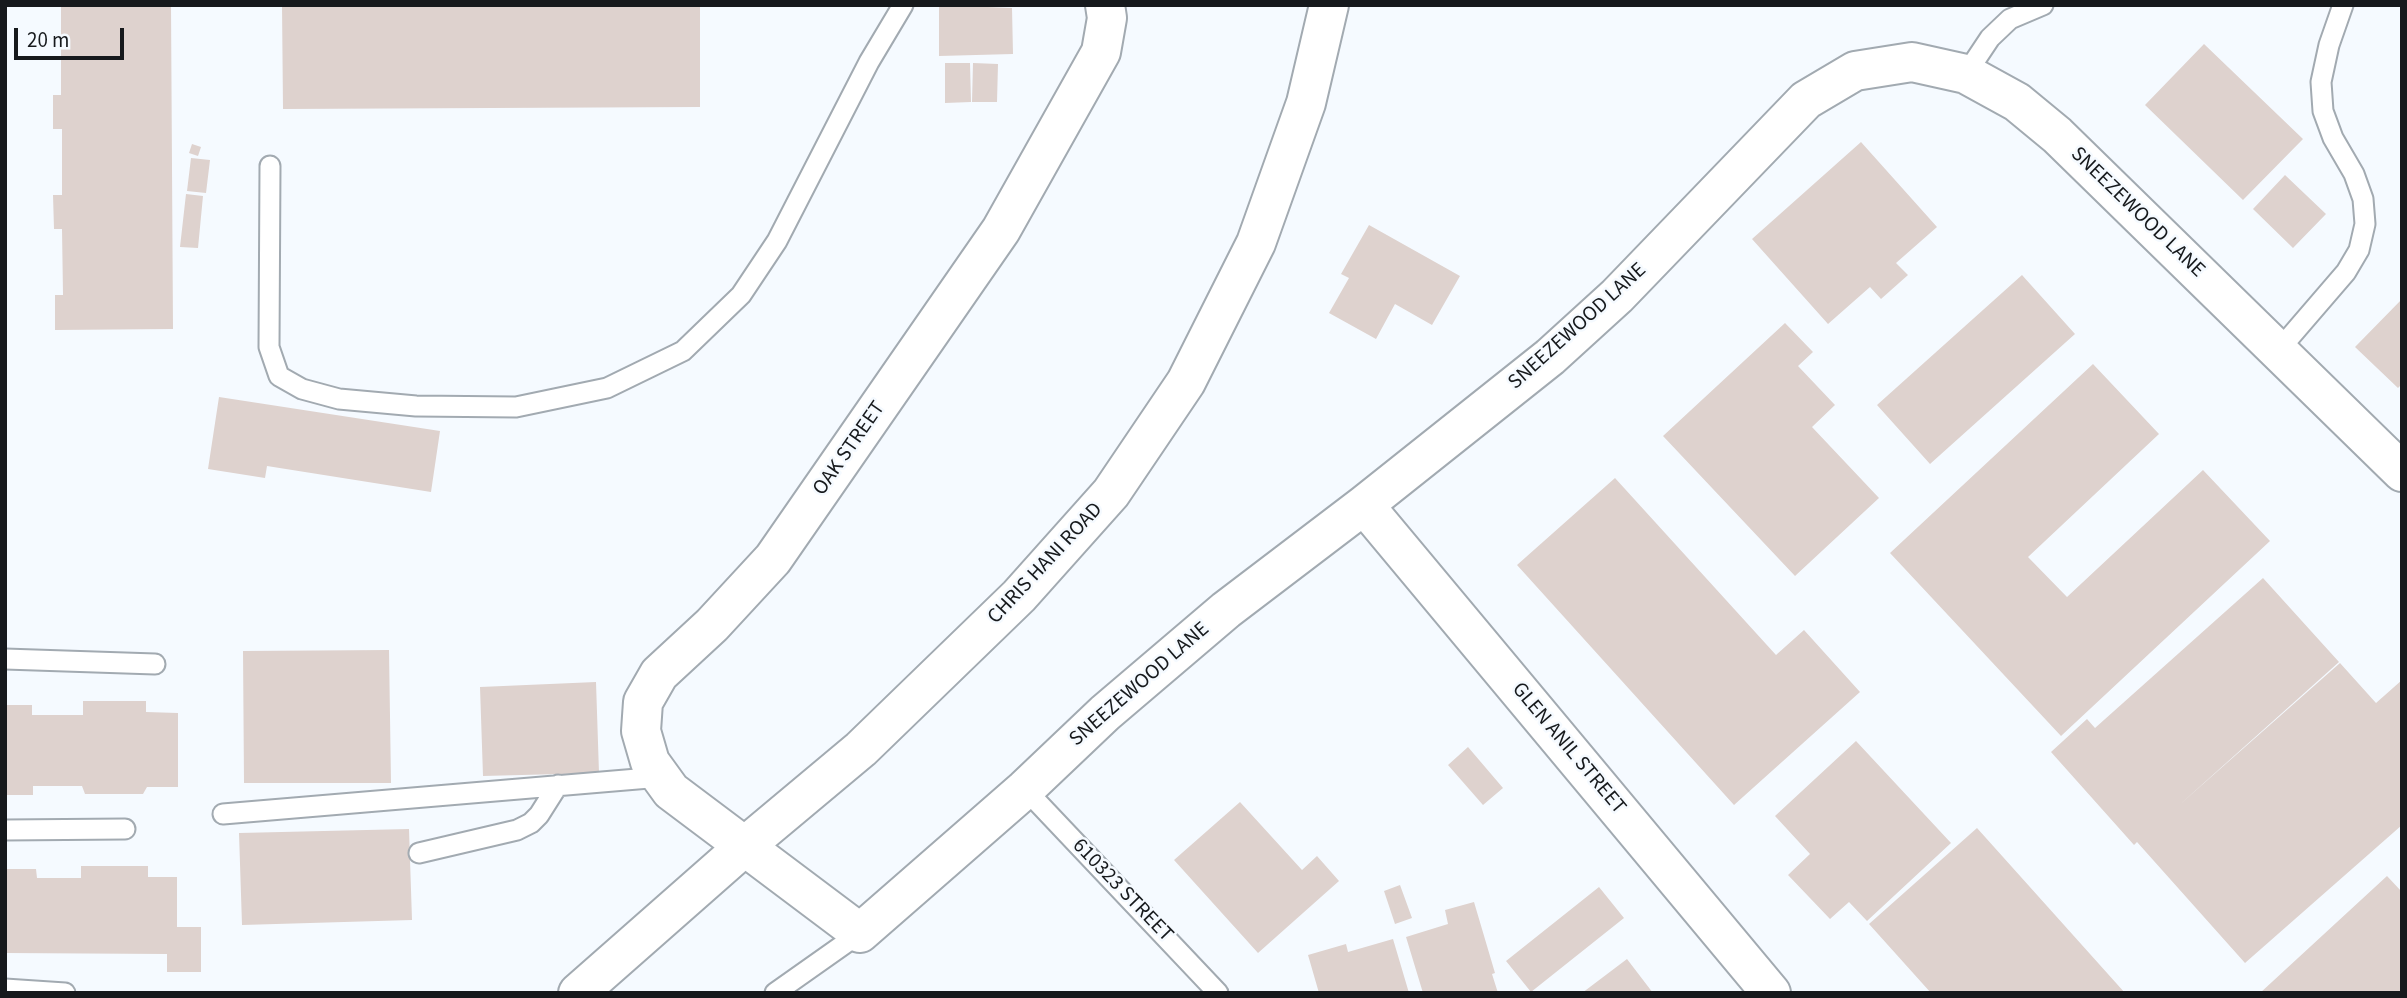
<!DOCTYPE html>
<html>
<head>
<meta charset="utf-8">
<style>
	body { margin:0 }
	#map { position:relative; width:2407px; height:998px; overflow:hidden; background:#f5faff; font-family:"Source Sans 3",sans-serif }
	canvas { display:block }
	.frame { position:absolute; inset:0; border:7px solid #16191c; pointer-events:none }
	.scale { position:absolute; left:14px; top:28px; width:110px; height:32px; box-sizing:border-box; border:4px solid #16191c; border-top:0; padding-left:9px; font-size:21px; line-height:24px; white-space:nowrap; color:#16191c; -webkit-text-stroke:5px #f5faff; paint-order:stroke }
</style>
</head>
<body>
<div id="map">
<canvas width="2407" height="998"></canvas>
<div class="frame"></div>
<div class="scale">20 m</div>
</div>
<script>
const c = document.querySelector('canvas').getContext('2d');
c.lineJoin = 'round';
function fillPath(path, color) { c.fillStyle = color; c.fill(path, 'evenodd'); }
const toPath = rows => new Path2D(rows.map(r => 'M' + r).join(''));
function strokePath(path, color, width, dash) { c.strokeStyle = color; c.lineWidth = width; c.lineCap = dash ? 'butt' : 'round'; c.setLineDash(dash || []); c.stroke(path); }
function write(font, color, halo, rows, align = 'center') {
  c.font = font + ' "Source Sans 3",sans-serif'; c.lineWidth = 5; c.setLineDash([]); c.textBaseline = 'middle'; c.strokeStyle = halo; c.fillStyle = color; for (const [text, x, y, turn = 0] of rows) {
    c.save(); c.translate(x, y); c.rotate((+turn || 0) * Math.PI / 180); c.textAlign = isNaN(turn) ? turn : align; if (halo) c.strokeText(text, 0, 0); c.fillText(text, 0, 0); c.restore();
  }
}
fillPath(toPath([
	[61,5,171,5,173,329,55,330,55,295,63,295,62,229,54,229,53,195,62,195,62,129,53,129,53,95,61,95],
	[282,5,700,5,700,107,283,109],
	[939,5,1012,8,1013,54,939,56],
	[2204,44,2303,139,2243,200,2145,105],
	[945,63,970,63,971,102,945,103],
	[973,63,998,64,997,102,972,102],
	[1861,142,1937,227,1896,263,1908,275,1881,299,1870,287,1828,324,1752,239],
	[192,144,201,147,198,156,189,153],
	[191,158,210,160,206,193,187,191],
	[2285,175,2326,214,2293,248,2253,209],
	[186,194,203,196,198,248,180,247],
	[1369,225,1460,276,1432,325,1395,304,1376,339,1329,313,1349,278,1341,274],
	[2022,275,2075,334,1930,464,1877,405],
	[2402,299,2402,384,2398,388,2355,347],
	[1785,323,1813,352,1798,366,1835,405,1812,427,1879,498,1795,576,1663,436],
	[2093,364,2159,434,2028,557,2067,597,2203,470,2270,541,2061,736,1890,553],
	[219,397,440,431,431,492,267,466,265,478,208,469],
	[1615,478,1776,655,1804,630,1860,692,1734,805,1517,565],
	[2263,578,2339,662,2177,807,2340,663,2376,703,2402,680,2402,825,2245,963,2137,842,2134,845,2051,752,2087,719,2095,728],
	[389,650,391,783,244,783,243,651],
	[596,682,599,773,483,776,480,687],
	[83,701,146,701,146,712,178,713,178,787,147,787,143,794,85,794,82,786,33,786,33,795,5,795,5,705,32,705,32,715,83,715],
	[1856,741,1951,843,1867,921,1849,902,1830,919,1788,875,1810,854,1775,816],
	[1468,747,1503,788,1483,805,1448,765],
	[1240,802,1302,870,1317,856,1339,881,1258,953,1174,860],
	[1977,828,2125,993,1931,993,1869,924],
	[409,829,412,920,242,925,239,833],
	[81,866,148,866,148,877,177,877,177,927,201,927,201,972,167,972,167,954,5,953,5,869,36,869,37,878,81,878],
	[2387,876,2402,892,2402,993,2260,993],
	[1400,885,1412,918,1395,924,1384,891],
	[1599,887,1624,918,1531,992,1506,961],
	[1474,902,1495,973,1492,974,1498,993,1423,993,1406,937,1448,924,1445,910],
	[1393,939,1409,993,1319,993,1308,955,1346,944,1348,952],
	[1627,959,1653,993,1582,993]
]), '#ded2ce');
const lane = toPath([
	[1966,74,1990,38,2010,19,2043,5],
	[270,166,269,347,279,376,302,389,339,399,416,406,516,407,607,388,683,351,741,295,777,241,869,62,903,5],
	[2278,351,2346,272,2359,250,2365,224,2363,199,2354,174,2333,138,2323,111,2321,82,2329,45,2343,5],
	[5,659,155,664],
	[1025,789,1218,993],
	[223,814,661,777],
	[5,830,125,829],
	[419,853,517,830,531,823,539,815,558,785],
	[5,989,65,993],
	[775,993,860,933]
]);
const street = toPath([
	[1105,5,1107,18,1101,52,1001,230,773,559,712,625,659,674,643,702,641,731,650,762,671,791,860,933,1025,789,1105,713,1226,610,1364,505,1550,357,1617,296,1806,100,1855,71,1912,62,1966,74,2017,102,2057,135,2402,472],
	[1364,505,1771,993]
]);
const secondary = toPath([
	[578,993,745,846,861,749,1019,596,1111,493,1186,382,1256,243,1306,103,1329,5]
]);
strokePath(lane, '#a2aab1', 23);
strokePath(street, '#a2aab1', 42);
strokePath(secondary, '#a2aab1', 42);
strokePath(lane, '#fff', 19);
strokePath(street, '#fff', 38);
strokePath(secondary, '#fff', 38);
write('21px', '#16191c', '#f5faff', [
	["SNEEZEWOOD LANE",2137,213,44],
	["SNEEZEWOOD LANE",1578,327,-42],
	["OAK STREET",850,449,-55],
	["CHRIS HANI ROAD",1046,564,-47],
	["SNEEZEWOOD LANE",1140,685,-41],
	["GLEN ANIL STREET",1568,749,50],
	["610323 STREET",1122,891,46]
]);
</script>
</body>
</html>
